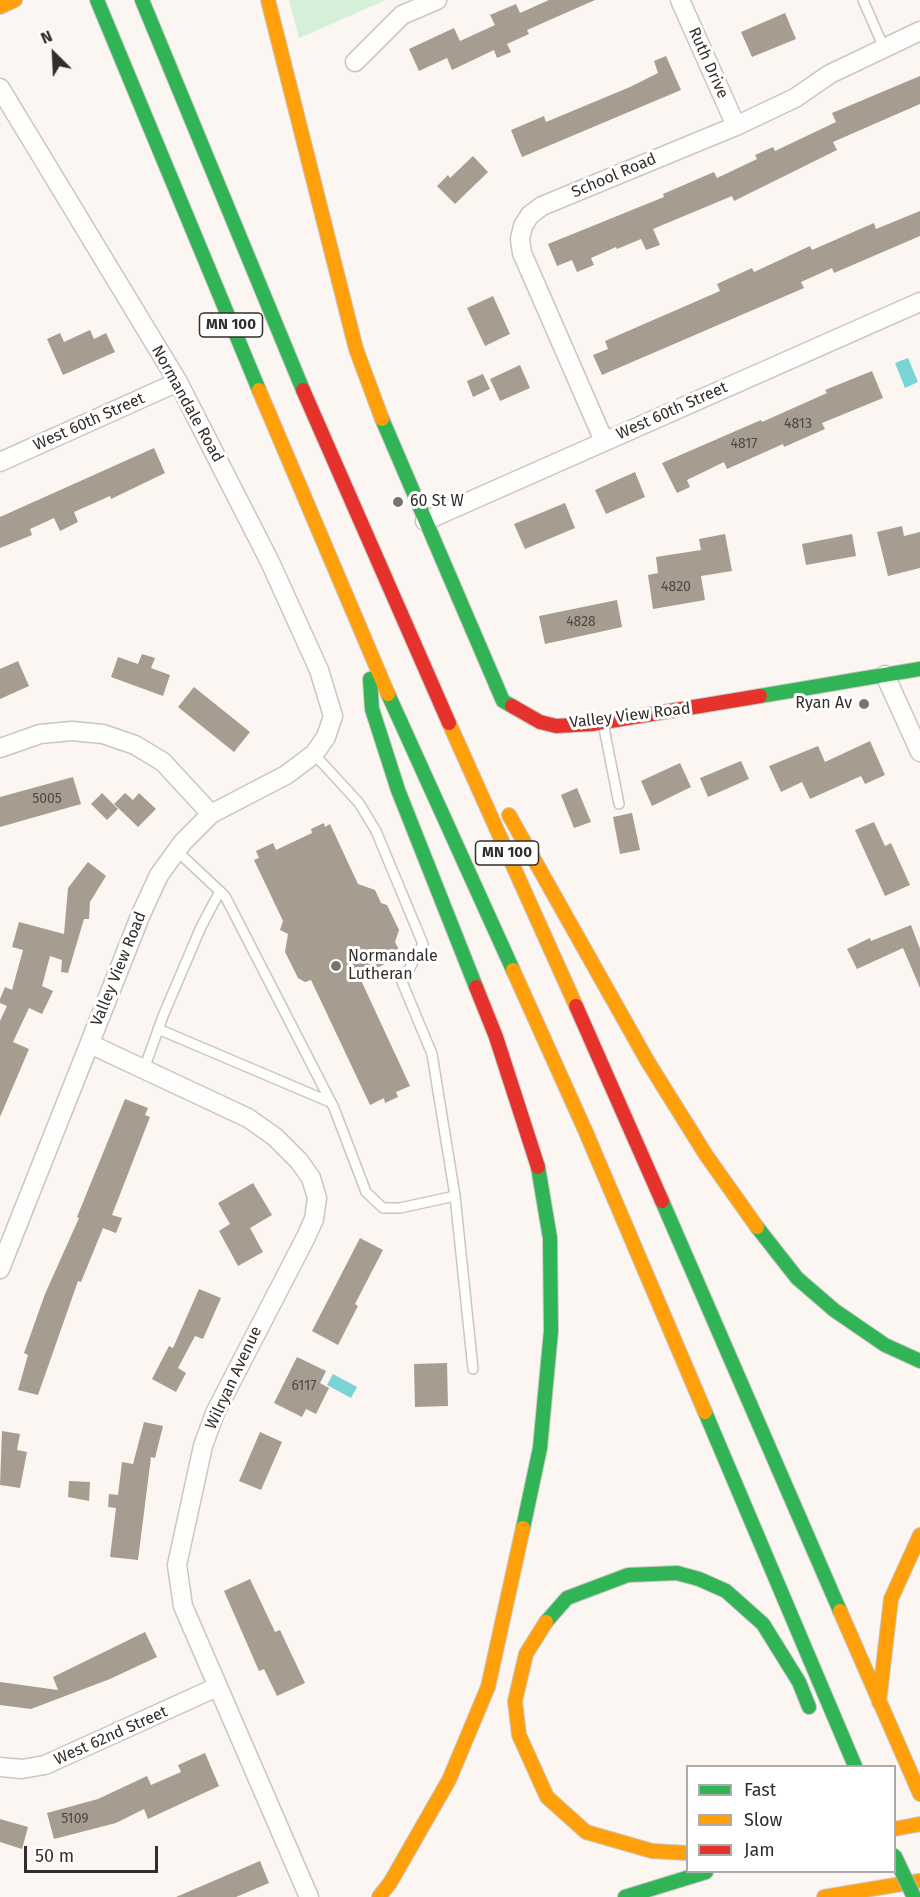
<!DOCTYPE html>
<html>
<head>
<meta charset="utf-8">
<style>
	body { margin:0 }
	#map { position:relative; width:920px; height:1897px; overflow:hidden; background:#fbf6f1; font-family:"Fira Sans",sans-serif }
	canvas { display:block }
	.legend { position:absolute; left:686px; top:1765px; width:210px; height:108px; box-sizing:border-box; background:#fff; border:2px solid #adabaa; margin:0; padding:8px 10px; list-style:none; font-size:18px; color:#312e2b }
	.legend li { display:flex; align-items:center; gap:12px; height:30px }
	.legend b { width:30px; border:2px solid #adabaa }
	.north { position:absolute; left:24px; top:24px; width:60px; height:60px; -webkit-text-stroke:4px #fff; paint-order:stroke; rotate:336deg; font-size:16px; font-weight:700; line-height:24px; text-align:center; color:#312e2b }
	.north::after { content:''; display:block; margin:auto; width:21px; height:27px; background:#312e2b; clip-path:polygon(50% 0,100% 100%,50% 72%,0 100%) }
	.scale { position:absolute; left:24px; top:1846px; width:134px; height:27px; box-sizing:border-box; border:3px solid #312e2b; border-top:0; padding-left:8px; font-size:18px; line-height:21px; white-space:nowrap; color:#312e2b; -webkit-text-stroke:4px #fff; paint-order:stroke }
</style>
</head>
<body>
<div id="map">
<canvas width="920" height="1897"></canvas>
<ul class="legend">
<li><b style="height:8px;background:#30b455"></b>Fast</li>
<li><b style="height:8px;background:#ff9f0a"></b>Slow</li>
<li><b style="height:8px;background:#e5322d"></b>Jam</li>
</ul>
<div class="north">N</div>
<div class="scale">50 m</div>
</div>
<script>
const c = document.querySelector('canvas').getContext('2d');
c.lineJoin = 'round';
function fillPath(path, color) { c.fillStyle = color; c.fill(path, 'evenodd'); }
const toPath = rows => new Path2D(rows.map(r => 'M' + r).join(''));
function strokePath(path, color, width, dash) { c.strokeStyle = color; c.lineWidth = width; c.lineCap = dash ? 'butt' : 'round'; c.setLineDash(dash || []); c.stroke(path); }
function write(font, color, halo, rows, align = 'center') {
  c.font = font + ' "Fira Sans",sans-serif'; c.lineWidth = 6; c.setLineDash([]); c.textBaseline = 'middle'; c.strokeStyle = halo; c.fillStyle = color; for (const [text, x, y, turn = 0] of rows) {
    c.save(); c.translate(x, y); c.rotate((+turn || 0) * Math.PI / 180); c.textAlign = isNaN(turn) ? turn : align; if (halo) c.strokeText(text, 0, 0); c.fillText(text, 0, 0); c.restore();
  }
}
fillPath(toPath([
	[289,0,386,0,299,38]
]), '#d5efd8');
fillPath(toPath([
	[908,358,918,382,905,388,895,363],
	[333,1374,357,1387,351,1398,327,1385]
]), '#79d4d6');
fillPath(toPath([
	[549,0,595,0,527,30,529,34,507,44,511,52,497,58,494,50,452,70,447,58,419,71,409,49,454,28,460,41,495,25,490,15,516,4,520,13],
	[785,13,796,39,752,57,741,32],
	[666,56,681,90,522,157,511,130,544,116,546,122,630,87,658,73,654,61],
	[920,76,920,104,833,142,837,150,734,201,732,196,653,229,660,245,646,250,641,239,617,249,616,247,591,258,594,265,577,272,572,260,557,266,548,244,664,197,663,194,714,172,717,178,757,159,755,155,773,147,775,151,836,122,832,113],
	[473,156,488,172,455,204,437,186,448,175,450,178],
	[920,211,920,236,834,273,832,268,801,282,804,288,602,375,593,355,608,349,605,341,720,291,717,284,752,268,754,272,810,246,812,250,874,223,876,229],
	[493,296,510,334,485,346,467,308],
	[90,330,94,339,106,333,115,352,63,375,47,339,60,333,64,342],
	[520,365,530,388,500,401,490,379],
	[872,371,883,398,822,423,825,429,784,447,783,444,727,469,724,462,687,480,690,487,677,493,662,463,761,420,762,422,827,393,825,390],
	[483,374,490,389,473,397,467,381],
	[154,448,165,473,111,499,110,496,74,512,78,522,60,531,54,518,30,529,32,535,0,548,0,517],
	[635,472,645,497,606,514,595,490],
	[565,503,575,528,525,549,514,524],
	[902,526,904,536,920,532,920,568,888,576,877,532],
	[725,534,732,571,701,576,705,600,653,609,648,575,658,573,656,557,701,550,699,539],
	[852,534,856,556,806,565,802,544],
	[617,600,622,627,545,644,539,616],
	[142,654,155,658,151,668,170,675,163,696,111,677,118,657,138,664],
	[18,661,29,686,0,699,0,669],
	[194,687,250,732,234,752,178,707],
	[870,741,885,775,865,784,861,776,810,799,802,782,781,792,769,766,818,746,825,762],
	[741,761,749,779,708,797,700,778],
	[680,763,691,787,652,806,641,781],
	[73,777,81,804,0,827,0,797],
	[577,788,591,822,574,828,561,795],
	[102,793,118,809,107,820,91,804],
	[125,793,133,800,139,793,156,809,138,827,114,804],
	[632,813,640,850,620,854,613,817],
	[874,822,885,846,891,843,910,885,885,896,855,830],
	[324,823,325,827,330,824,358,884,375,890,381,903,387,905,399,930,395,942,402,956,359,976,410,1086,396,1092,398,1097,385,1103,384,1098,370,1105,311,980,305,982,298,978,285,952,288,934,280,930,283,921,254,860,259,858,256,851,273,843,276,850,312,833,311,829],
	[88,862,106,876,90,902,89,919,84,919,68,973,61,972,62,960,50,956,42,986,53,991,42,1014,29,1008,13,1042,29,1049,0,1117,0,1021,7,1006,0,1003,0,999,5,987,12,990,23,950,12,947,19,922,64,934,68,888],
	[911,925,920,949,920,988,903,948,857,969,847,949,870,938,871,941],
	[125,1099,148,1108,145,1115,150,1117,112,1215,122,1218,116,1233,103,1228,81,1282,78,1281,38,1395,18,1390,28,1355,24,1353,45,1294,79,1218,77,1217],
	[253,1183,272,1215,250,1228,263,1252,238,1266,219,1231,230,1224,218,1203],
	[360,1238,383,1250,355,1304,358,1306,338,1345,312,1331],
	[199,1289,221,1298,203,1339,195,1336,178,1368,186,1373,176,1392,152,1379,169,1346,173,1348],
	[297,1357,326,1371,320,1383,329,1388,316,1414,306,1409,302,1417,274,1403],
	[447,1363,448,1406,415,1407,414,1364],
	[144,1422,163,1426,155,1458,151,1457,138,1560,110,1557,116,1508,108,1507,109,1494,118,1495,122,1462,133,1464],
	[2,1431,20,1434,17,1450,27,1452,20,1488,0,1485],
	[260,1432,282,1442,261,1490,239,1481],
	[69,1481,90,1482,89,1501,68,1497],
	[250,1579,275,1632,280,1630,305,1683,277,1696,264,1669,259,1671,224,1591],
	[145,1632,157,1657,110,1679,31,1709,0,1705,0,1682,58,1690,53,1677],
	[205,1753,219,1786,148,1819,144,1809,116,1823,54,1839,47,1813,98,1799,147,1776,151,1785,181,1772,178,1765],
	[0,1819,28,1827,22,1849,0,1842],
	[260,1861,269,1883,236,1897,176,1897]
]), '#a69c90');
const lane = toPath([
	[863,0,884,48],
	[603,723,619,804],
	[177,851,225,896,334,1108,366,1192,383,1208,400,1208,455,1196,432,1054,402,982,423,944,376,831,359,803,314,754],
	[158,1029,330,1102],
	[144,1069,163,1016,201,927,220,891],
	[455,1196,473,1369]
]);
const street = toPath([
	[680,0,736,126],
	[355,62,402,15,437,0],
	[0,88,178,382,270,562,319,670,333,716,326,737,314,754,286,775,211,814,183,842,159,875,141,914,0,1269],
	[604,441,522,253,520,239,523,226,530,215,542,206,736,126,795,98,830,74,920,31],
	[0,462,178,382],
	[425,521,920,302],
	[885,675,920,752],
	[0,748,40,734,72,731,103,734,135,745,163,762,211,814],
	[90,1044,248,1118,275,1137,299,1161,311,1178,317,1198,314,1219,306,1237,215,1413,203,1446,177,1565,183,1606,309,1897],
	[0,1767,22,1769,45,1765,217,1687]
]);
const fast = toPath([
	[97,0,259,390],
	[142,0,303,390],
	[382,419,503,701,512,706],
	[370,679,372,709,398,790,476,987],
	[388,694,513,970],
	[760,696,920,669],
	[662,1201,840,1611],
	[757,1227,797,1278,834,1310,885,1345,920,1361],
	[705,1412,855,1766],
	[523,1528,540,1448,551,1331,550,1238,538,1167],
	[546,1622,567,1598,628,1575,677,1573,699,1579,726,1591,763,1624,799,1682,809,1707],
	[625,1897,706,1872]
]);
const slow = toPath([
	[268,0,356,349,382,419],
	[0,7,15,0],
	[259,390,388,694],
	[449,723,576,1006],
	[509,815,648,1062,706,1155,757,1227],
	[513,970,585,1130,705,1412],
	[840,1611,920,1794],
	[546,1622,526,1654,515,1701,519,1735,547,1797,586,1832,652,1851,688,1853],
	[879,1702,891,1599,920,1535],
	[894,1829,920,1824],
	[379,1897,390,1883,449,1780,488,1687,523,1528],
	[824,1897,920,1881]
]);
const jam = toPath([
	[303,390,449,723],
	[512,706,540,722,556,726,592,724,760,696],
	[476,987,496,1037,538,1167],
	[576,1006,662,1201]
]);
strokePath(lane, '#cac6c2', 12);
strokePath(street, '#cac6c2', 21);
strokePath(fast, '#cac6c2', 16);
strokePath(slow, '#cac6c2', 16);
strokePath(jam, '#cac6c2', 16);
strokePath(lane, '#fefefd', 9);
strokePath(street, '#fefefd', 18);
strokePath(fast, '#30b455', 14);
strokePath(slow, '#ff9f0a', 14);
strokePath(jam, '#e5322d', 14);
const fastBridge = toPath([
	[894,1855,914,1897]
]);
strokePath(fastBridge, '#adb2b6', 16, []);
strokePath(fastBridge, '#30b455', 14);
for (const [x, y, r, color] of [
	[398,502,6,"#787470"],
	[864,704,6,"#787470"],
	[336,966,6,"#787470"]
]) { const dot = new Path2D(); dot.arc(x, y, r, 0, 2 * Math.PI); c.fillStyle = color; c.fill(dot); strokePath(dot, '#fff', 2); }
write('14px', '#4e4a44', null, [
	["4813",798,424],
	["4817",744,444],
	["4820",676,587],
	["4828",581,622],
	["5005",47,799],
	["6117",304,1386],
	["5109",75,1819]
]);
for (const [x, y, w] of [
	[231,325,63],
	[507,853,63]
]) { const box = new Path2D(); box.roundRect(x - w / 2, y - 12, w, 24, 4.5); c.fillStyle = '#fff'; c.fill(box); strokePath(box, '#312e2b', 1.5); }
write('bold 15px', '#312e2b', null, [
	["MN 100",231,325],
	["MN 100",507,853]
]);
write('16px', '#312e2b', '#fff', [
	["Ruth Drive",708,63,66],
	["School Road",614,176,-23],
	["Normandale Road",187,404,61],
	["West 60th Street",672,411,-24],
	["West 60th Street",89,422,-24],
	["Valley View Road",630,716,-7],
	["Valley View Road",119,969,-68],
	["Wilryan Avenue",234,1378,-65],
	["West 62nd Street",111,1736,-24]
]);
write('16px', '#312e2b', '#fff', [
	["60 St W",410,502],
	["Ryan Av",852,704,"right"],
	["Normandale",348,957],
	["Lutheran",348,975]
], 'left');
</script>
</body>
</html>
